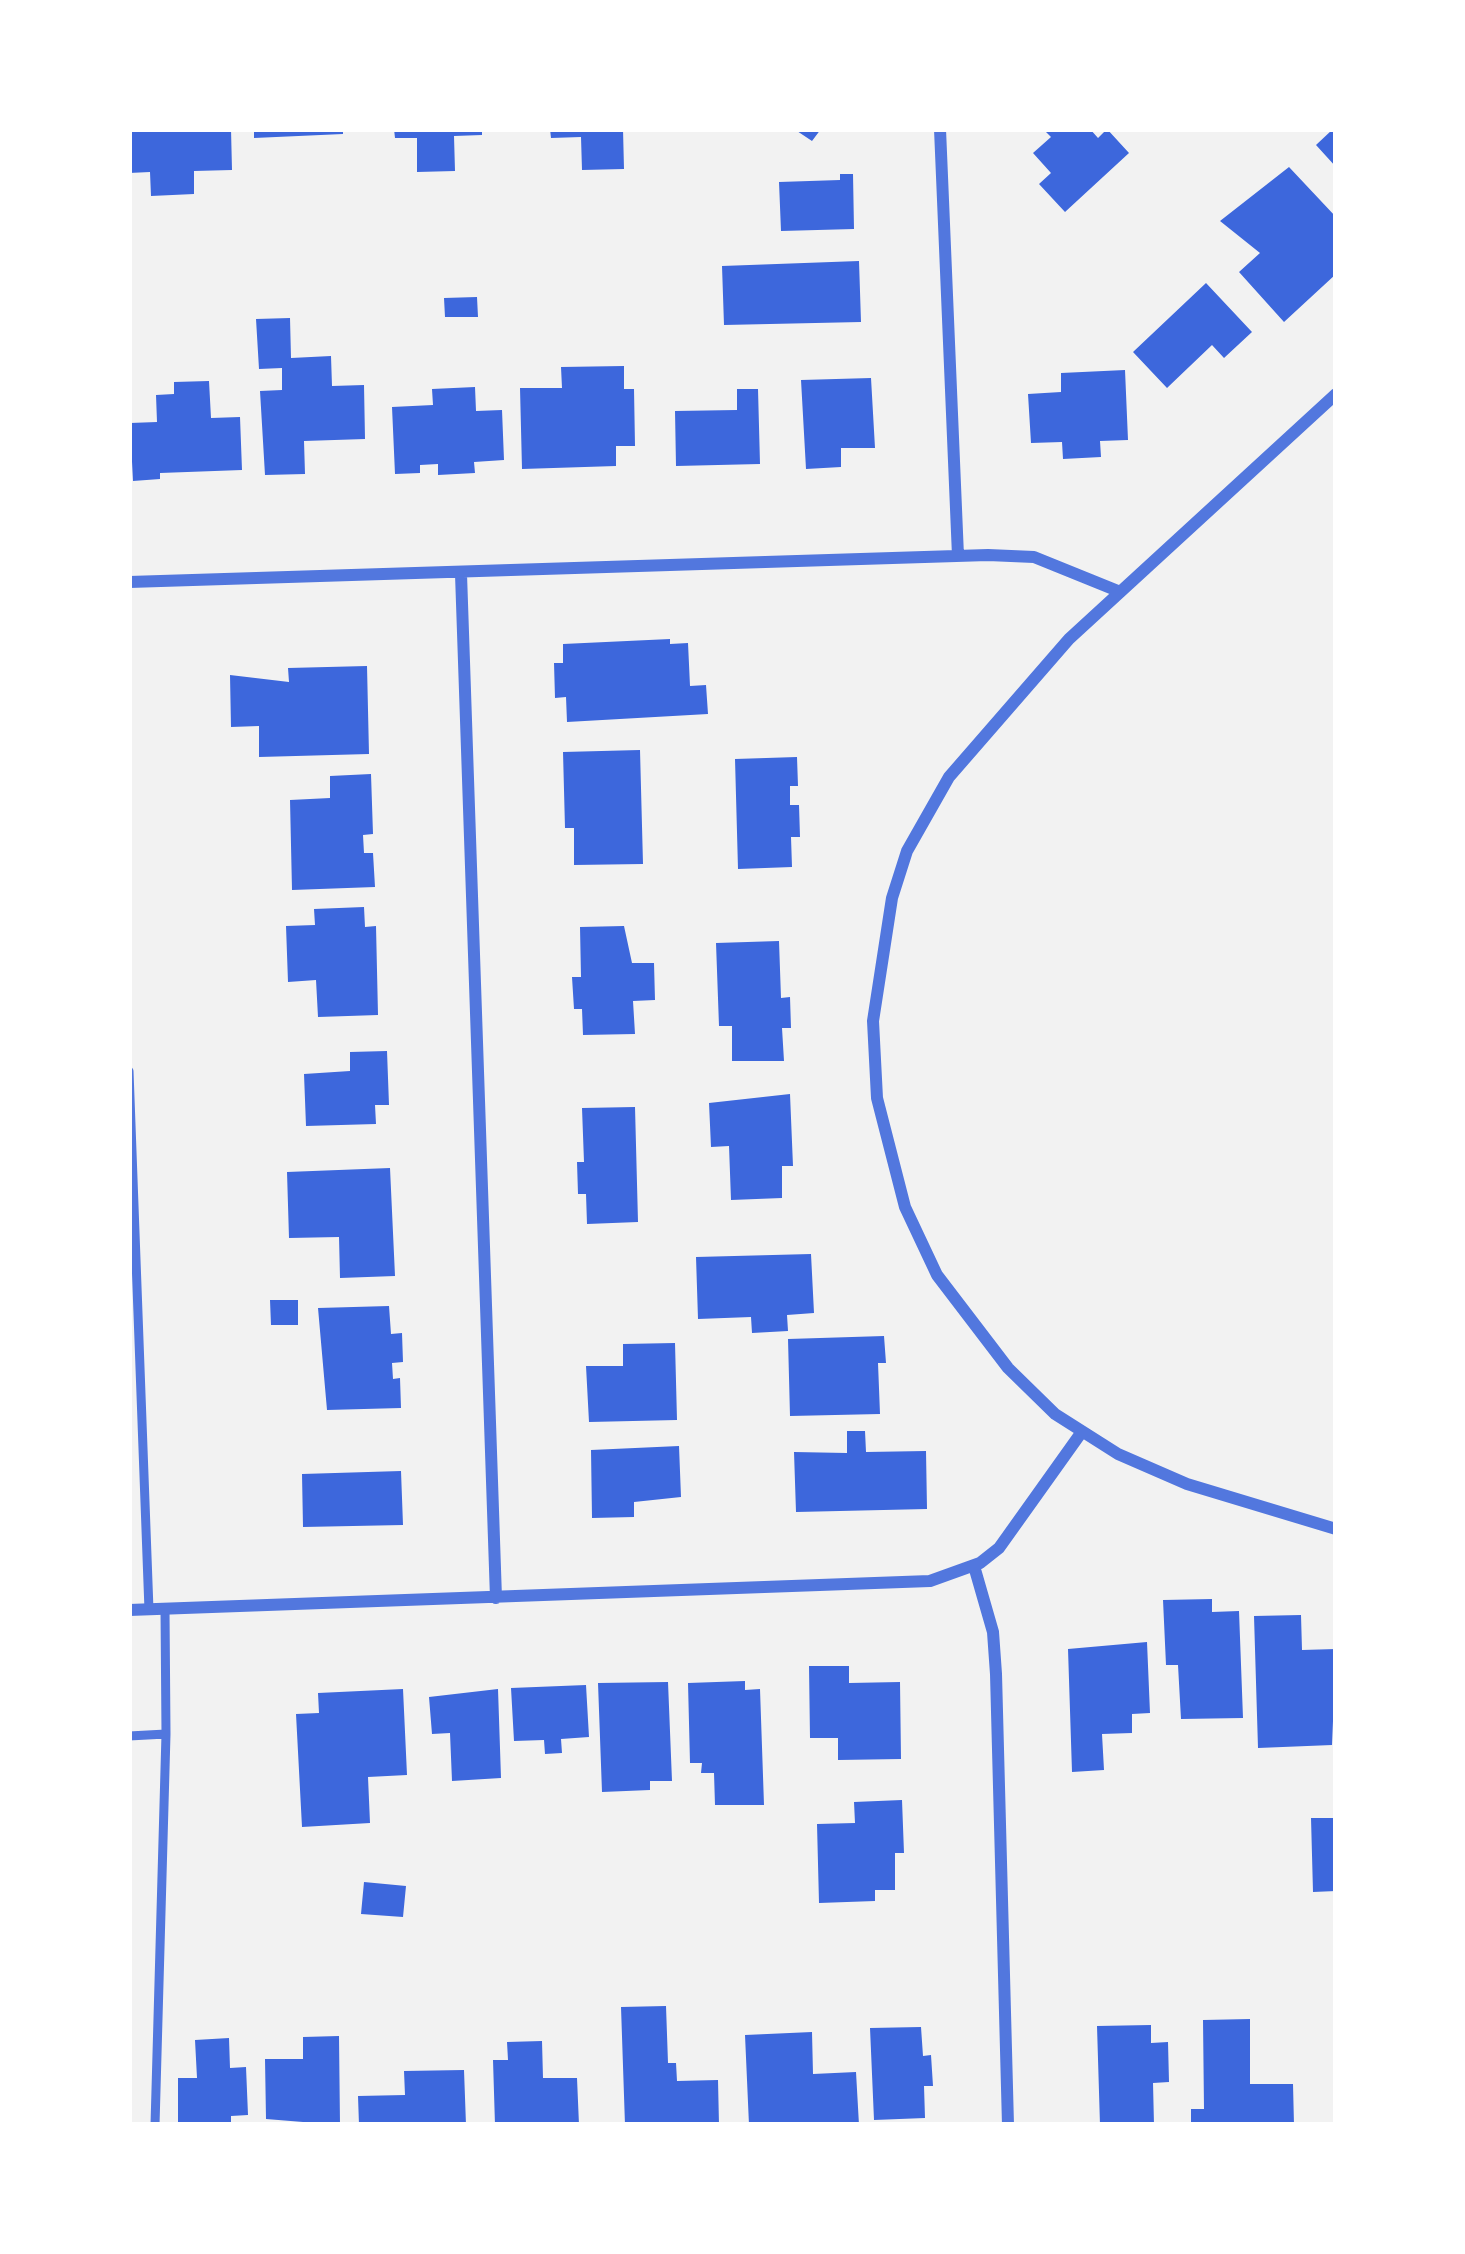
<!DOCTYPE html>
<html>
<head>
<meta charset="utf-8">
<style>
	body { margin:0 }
	#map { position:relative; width:1465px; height:2254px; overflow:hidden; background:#f2f2f2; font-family:"Roboto Condensed",sans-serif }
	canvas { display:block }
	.frame { position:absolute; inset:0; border:132px solid #fff; pointer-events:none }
</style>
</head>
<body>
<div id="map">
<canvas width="1465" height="2254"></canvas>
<div class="frame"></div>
</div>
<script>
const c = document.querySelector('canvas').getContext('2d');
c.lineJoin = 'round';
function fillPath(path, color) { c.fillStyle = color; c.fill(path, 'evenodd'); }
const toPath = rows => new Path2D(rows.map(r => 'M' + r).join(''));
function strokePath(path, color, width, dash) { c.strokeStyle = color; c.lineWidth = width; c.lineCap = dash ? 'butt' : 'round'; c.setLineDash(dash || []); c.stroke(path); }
fillPath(toPath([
	[129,129,231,129,232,170,194,171,194,194,151,196,150,172,129,173],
	[254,129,343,129,343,134,254,138],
	[394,129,482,129,482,135,454,136,455,171,417,172,417,138,395,138],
	[550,129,623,129,624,169,582,170,581,137,551,138],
	[794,129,821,129,812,141],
	[1043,129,1090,129,1098,138,1107,129,1129,153,1065,212,1039,184,1051,173,1033,153,1051,137],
	[1333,129,1336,129,1336,167,1316,145],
	[1289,167,1336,217,1336,274,1284,322,1239,272,1260,253,1220,221],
	[840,174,853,174,854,229,781,231,779,182,840,180],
	[859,261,861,322,724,325,722,266],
	[1206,283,1252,332,1224,358,1212,345,1167,388,1133,352],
	[477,297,478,317,445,317,444,298],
	[290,318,291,358,331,356,332,386,364,385,365,439,304,441,305,474,265,475,260,391,282,390,282,368,259,369,256,319],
	[624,366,624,389,634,389,635,446,616,446,616,466,522,469,520,388,562,388,561,367],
	[1125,370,1128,440,1100,441,1101,457,1063,459,1062,442,1031,443,1028,394,1061,392,1061,373],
	[871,378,875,448,841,448,841,467,806,469,801,380],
	[209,381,211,418,240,417,242,470,160,473,160,479,133,481,130,423,157,422,156,395,174,394,174,382],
	[475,387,476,411,502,410,504,460,474,462,475,473,438,475,438,464,420,465,420,473,395,474,392,407,433,405,432,389],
	[737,389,758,389,760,464,676,466,675,411,737,410],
	[670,639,670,644,688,643,690,686,706,685,708,714,567,722,566,697,555,698,554,663,563,663,563,644],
	[367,666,369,754,259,757,259,726,231,727,230,675,289,682,288,668],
	[640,750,643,864,574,865,574,828,565,828,563,752],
	[797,757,798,786,790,786,790,805,799,805,800,837,791,837,792,867,738,869,735,759],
	[371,774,373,834,363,835,364,853,373,853,375,887,292,890,290,800,330,798,330,776],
	[364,907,365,927,376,926,378,1015,318,1017,316,980,288,982,286,926,315,925,314,909],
	[624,926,632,963,654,963,655,1000,633,1001,635,1034,583,1035,582,1009,574,1009,572,977,581,977,580,927],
	[779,941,781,998,790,997,791,1028,782,1028,784,1061,732,1061,732,1026,719,1026,716,943],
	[387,1051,389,1105,375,1105,376,1124,306,1126,304,1074,350,1071,350,1052],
	[790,1094,793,1166,782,1166,782,1198,731,1200,729,1146,711,1147,709,1103],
	[635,1107,638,1222,587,1224,586,1194,578,1194,577,1162,584,1162,582,1108],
	[390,1168,395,1276,340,1278,339,1237,289,1238,287,1172],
	[811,1254,814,1313,787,1315,788,1331,752,1333,751,1317,698,1319,696,1257],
	[270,1300,298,1300,298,1325,271,1325],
	[389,1306,391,1334,402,1333,403,1362,392,1363,393,1379,400,1378,401,1408,327,1410,318,1308],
	[884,1336,886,1363,878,1363,880,1414,790,1416,788,1339],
	[675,1343,677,1420,589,1422,586,1366,623,1366,623,1344],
	[847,1431,865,1431,866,1452,926,1451,927,1509,796,1512,794,1452,847,1453],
	[679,1446,681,1497,634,1502,634,1517,592,1518,591,1450],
	[401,1471,403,1525,303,1527,302,1474],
	[1212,1599,1212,1612,1239,1611,1243,1718,1181,1719,1178,1665,1166,1665,1163,1600],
	[1301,1615,1302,1650,1336,1649,1332,1745,1258,1748,1254,1616],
	[1147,1642,1150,1713,1132,1714,1132,1733,1102,1734,1104,1770,1072,1772,1068,1649],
	[809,1666,849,1666,849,1683,900,1682,901,1759,838,1760,838,1738,810,1738],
	[745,1681,745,1690,760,1689,764,1805,715,1805,714,1773,701,1773,702,1763,690,1763,688,1683],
	[668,1682,672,1781,650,1781,650,1790,602,1792,598,1683],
	[586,1685,589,1737,561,1739,562,1753,545,1754,544,1740,514,1741,511,1688],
	[403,1689,407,1775,368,1777,370,1823,302,1827,296,1714,319,1713,318,1693],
	[498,1689,501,1778,452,1781,450,1733,432,1734,429,1697],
	[902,1800,904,1853,895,1853,895,1890,875,1890,875,1901,819,1903,817,1824,855,1823,854,1802],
	[1311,1818,1336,1818,1336,1891,1313,1892],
	[364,1882,406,1886,403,1917,361,1914],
	[666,2006,668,2063,676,2063,677,2081,718,2080,719,2125,625,2125,621,2007],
	[1250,2019,1250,2084,1293,2084,1294,2125,1191,2125,1191,2109,1204,2109,1203,2020],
	[1151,2025,1151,2043,1168,2042,1169,2082,1153,2083,1154,2125,1100,2125,1097,2026],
	[921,2027,923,2056,931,2055,933,2086,924,2086,925,2118,874,2120,870,2028],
	[812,2032,813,2074,856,2072,859,2125,749,2125,745,2035],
	[339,2036,340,2125,266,2119,265,2059,303,2059,303,2037],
	[229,2038,230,2068,246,2067,248,2115,231,2116,231,2125,178,2125,178,2078,197,2078,195,2040],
	[542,2041,543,2078,577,2078,579,2125,495,2125,493,2060,508,2060,507,2042],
	[464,2070,466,2125,359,2125,358,2096,405,2095,404,2071]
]), '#3d67dc');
strokePath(toPath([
	[129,1071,149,1610],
	[129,1736,166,1734,165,1609],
	[155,2125,166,1734]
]), '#5277de', 9);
strokePath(toPath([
	[940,129,958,556],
	[1336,394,1069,639,949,777,907,851,892,898,873,1021,877,1098,905,1207,937,1275,1008,1368,1055,1414,1118,1454,1187,1484,1336,1529],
	[461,574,496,1598],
	[129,582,988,555,1034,557,1118,591],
	[974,1566,993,1632,996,1674,1008,2125],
	[129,1610,930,1581,980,1563,999,1548,1081,1433]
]), '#5277de', 12);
</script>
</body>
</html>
